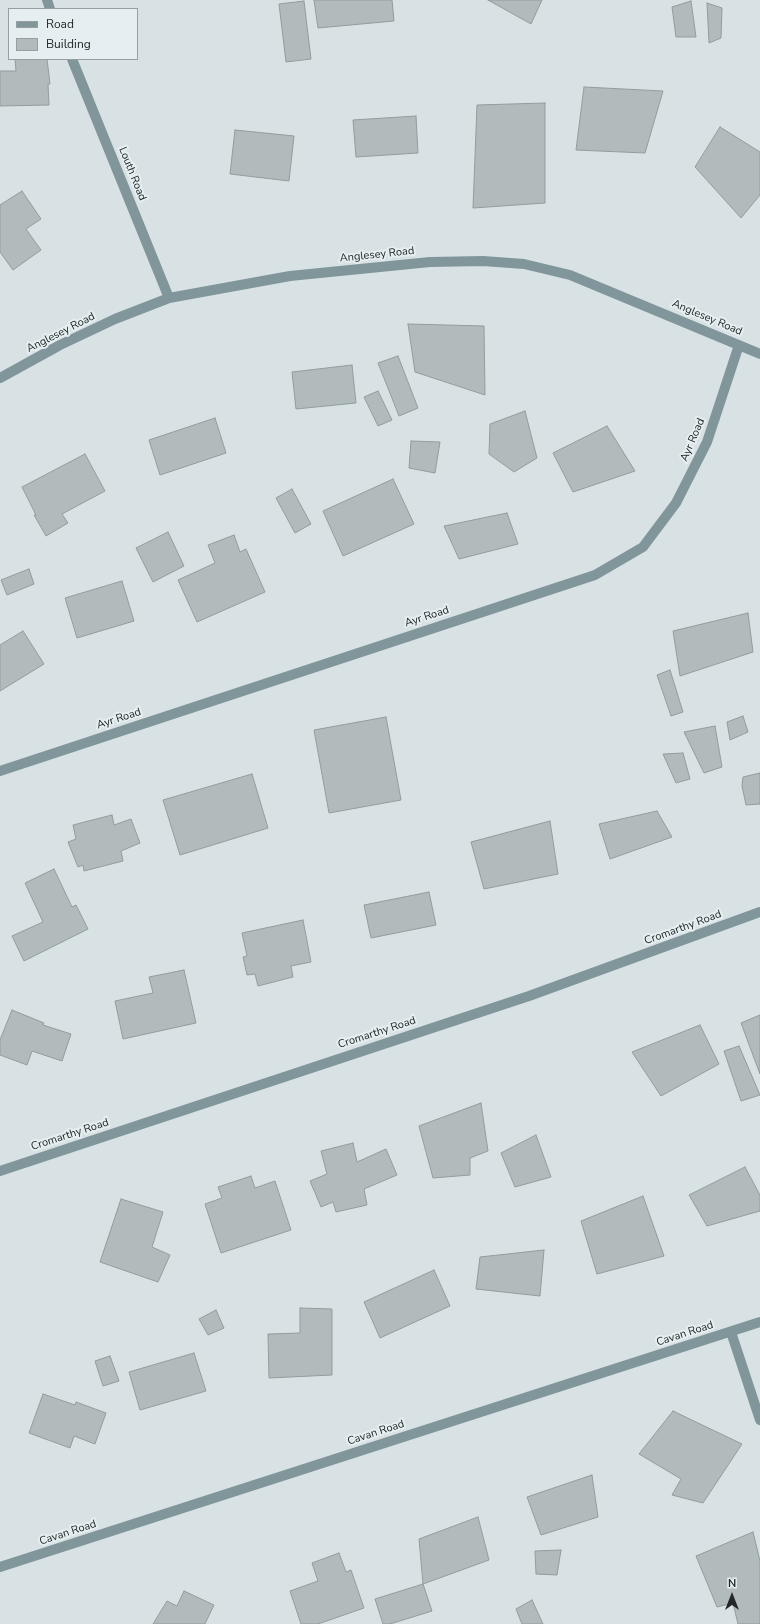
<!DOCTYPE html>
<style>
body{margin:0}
#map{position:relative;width:760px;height:1624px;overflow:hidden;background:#d8e2e4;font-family:"Nunito Sans",sans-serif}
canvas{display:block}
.legend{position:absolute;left:8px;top:8px;width:130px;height:52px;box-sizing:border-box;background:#e5eff1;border:1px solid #979fa0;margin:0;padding:5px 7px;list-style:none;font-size:12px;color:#232727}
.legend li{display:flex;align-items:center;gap:8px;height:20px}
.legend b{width:20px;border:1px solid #979fa0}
.north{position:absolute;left:712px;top:1576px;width:40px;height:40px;-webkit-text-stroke:3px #e5eff1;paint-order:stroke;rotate:0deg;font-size:11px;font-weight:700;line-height:16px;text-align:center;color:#232727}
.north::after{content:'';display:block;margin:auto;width:14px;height:18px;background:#232727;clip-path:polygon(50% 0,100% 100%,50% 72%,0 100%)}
</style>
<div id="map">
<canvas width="760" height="1624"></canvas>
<ul class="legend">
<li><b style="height:5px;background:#80969a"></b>Road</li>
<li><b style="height:11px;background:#b1bbbc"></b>Building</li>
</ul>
<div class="north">N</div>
</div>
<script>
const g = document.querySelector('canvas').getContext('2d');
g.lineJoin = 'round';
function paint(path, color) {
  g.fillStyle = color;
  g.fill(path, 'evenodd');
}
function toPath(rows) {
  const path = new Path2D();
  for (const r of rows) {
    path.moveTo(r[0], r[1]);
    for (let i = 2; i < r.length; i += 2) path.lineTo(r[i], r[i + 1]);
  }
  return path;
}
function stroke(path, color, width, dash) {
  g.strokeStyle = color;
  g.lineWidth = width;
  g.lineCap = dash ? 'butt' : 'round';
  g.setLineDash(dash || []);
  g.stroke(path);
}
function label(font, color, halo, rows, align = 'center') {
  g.font = font + ' "Nunito Sans",sans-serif';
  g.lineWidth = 4;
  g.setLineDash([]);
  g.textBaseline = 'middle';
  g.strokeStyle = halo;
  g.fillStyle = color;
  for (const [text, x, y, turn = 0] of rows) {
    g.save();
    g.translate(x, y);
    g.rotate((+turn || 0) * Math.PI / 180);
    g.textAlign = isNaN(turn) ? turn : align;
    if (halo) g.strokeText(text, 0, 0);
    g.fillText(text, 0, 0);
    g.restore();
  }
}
const building = toPath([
 [314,0,392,0,394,21,318,28,314,0],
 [488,0,542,0,531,24,488,0],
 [304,1,311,59,286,62,279,4,304,1],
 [691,1,696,37,676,37,672,7,691,1],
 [707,3,722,8,721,38,709,43,707,3],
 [15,59,47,59,50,84,48,84,49,105,0,106,0,71,16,71,15,59],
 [584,87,663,91,645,153,576,150,584,87],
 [545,103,545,203,473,208,477,105,545,103],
 [416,116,418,153,356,157,353,120,416,116],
 [720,127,760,152,760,195,741,218,695,167,720,127],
 [235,130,294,136,289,181,230,174,235,130],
 [22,191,41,219,26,229,41,250,13,270,0,252,0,205,22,191],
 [408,324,484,326,485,395,415,372,408,324],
 [398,356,418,408,399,416,378,363,398,356],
 [352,365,356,403,296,409,292,372,352,365],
 [378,391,392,420,378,426,364,397,378,391],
 [525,411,537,458,514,472,489,454,490,424,525,411],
 [215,418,226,453,160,475,149,440,215,418],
 [607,426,635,471,573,492,553,453,607,426],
 [411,441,440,442,435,473,409,468,411,441],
 [85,454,105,491,62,514,68,523,46,536,34,515,36,515,22,487,85,454],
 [393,479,414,524,343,556,323,511,393,479],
 [292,489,311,524,295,533,276,498,292,489],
 [507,513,518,544,459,559,444,526,507,513],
 [168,532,184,566,153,582,136,548,168,532],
 [234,535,240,552,246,549,265,592,197,622,178,580,215,563,208,545,234,535],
 [29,569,34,584,7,595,1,580,29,569],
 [122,581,134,621,77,638,65,598,122,581],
 [748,613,753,652,680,676,673,631,748,613],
 [23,631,44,664,0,691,0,645,23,631],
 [670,670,683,712,671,716,657,675,670,670],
 [743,716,748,732,730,740,727,722,743,716],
 [386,717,401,800,329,813,314,730,386,717],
 [715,726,722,767,704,773,684,732,715,726],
 [683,753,690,779,676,783,663,754,683,753],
 [760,773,760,804,746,805,742,786,743,777,760,773],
 [252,774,268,828,180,855,163,800,252,774],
 [657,811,672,837,610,859,599,824,657,811],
 [112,815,114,825,131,819,140,843,121,851,123,861,84,871,83,865,78,867,68,842,76,839,73,825,112,815],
 [550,821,558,874,484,889,471,842,550,821],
 [54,869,72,907,76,905,88,929,24,961,12,936,43,922,25,883,54,869],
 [429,892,436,925,371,938,364,905,429,892],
 [303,920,311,962,291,966,293,977,258,986,255,974,247,975,243,957,247,956,242,933,303,920],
 [184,970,196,1023,123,1039,115,1001,153,993,149,977,184,970],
 [12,1010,44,1023,43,1025,71,1034,62,1061,32,1051,27,1065,0,1055,0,1040,12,1010],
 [760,1015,760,1074,741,1023,760,1015],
 [700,1025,719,1064,661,1096,632,1052,700,1025],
 [739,1046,760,1095,741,1101,724,1051,739,1046],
 [481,1103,488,1151,470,1158,470,1175,433,1178,419,1126,481,1103],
 [536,1135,551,1177,515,1187,501,1153,536,1135],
 [353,1143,357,1162,386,1149,397,1175,364,1189,367,1205,336,1212,333,1202,321,1207,310,1181,327,1174,321,1151,353,1143],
 [745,1167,760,1195,760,1211,707,1226,689,1195,745,1167],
 [251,1176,255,1188,275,1181,291,1230,221,1253,205,1204,222,1198,218,1187,251,1176],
 [643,1196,664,1256,597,1274,581,1221,643,1196],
 [121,1199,163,1212,152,1247,170,1255,158,1282,100,1262,121,1199],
 [544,1250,540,1296,476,1289,480,1257,544,1250],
 [434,1270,450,1306,380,1338,364,1302,434,1270],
 [300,1308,332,1309,332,1375,269,1378,268,1334,300,1333,300,1308],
 [216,1310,224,1328,208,1335,199,1319,216,1310],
 [194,1353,206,1391,140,1410,129,1372,194,1353],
 [110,1356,119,1381,103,1386,95,1361,110,1356],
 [43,1394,75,1405,76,1402,106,1413,95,1444,74,1436,70,1448,29,1433,43,1394],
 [673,1411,742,1444,703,1503,672,1495,681,1479,639,1454,673,1411],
 [592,1475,598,1517,541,1535,527,1497,592,1475],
 [478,1517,489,1560,423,1584,419,1539,478,1517],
 [753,1532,760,1561,760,1624,738,1624,733,1603,717,1607,696,1556,753,1532],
 [561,1550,557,1575,536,1574,535,1551,561,1550],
 [339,1553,346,1572,351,1570,364,1608,318,1624,301,1624,290,1591,318,1581,312,1563,339,1553],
 [423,1584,432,1611,390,1624,383,1624,375,1599,423,1584],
 [184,1591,214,1605,205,1624,153,1624,167,1601,177,1606,184,1591],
 [532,1600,543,1624,522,1624,516,1609,532,1600]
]);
const minor = toPath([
 [47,0,50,9],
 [72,59,169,298],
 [0,378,60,345,115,319,169,298,290,276,430,262,483,261,524,264,570,275,760,354],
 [0,771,595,575,643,547,676,503,707,442,739,345],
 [0,1171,529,996,760,912],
 [731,1332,760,1420],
 [0,1567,760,1322]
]);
const streetNames = [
 ["Louth Road",132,174,68],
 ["Anglesey Road",377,255,-6],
 ["Anglesey Road",707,318,23],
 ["Anglesey Road",61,333,-27],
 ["Ayr Road",693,440,-67],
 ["Ayr Road",427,617,-18],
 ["Ayr Road",119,719,-18],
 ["Cromarthy Road",683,928,-20],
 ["Cromarthy Road",377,1033,-18],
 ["Cromarthy Road",70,1135,-18],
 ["Cavan Road",685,1334,-18],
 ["Cavan Road",376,1433,-18],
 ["Cavan Road",68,1533,-18]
];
paint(building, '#b1bbbc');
stroke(building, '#939c9d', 1);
stroke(minor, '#80969a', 10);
label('11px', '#232727', '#e5eff1', streetNames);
</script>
